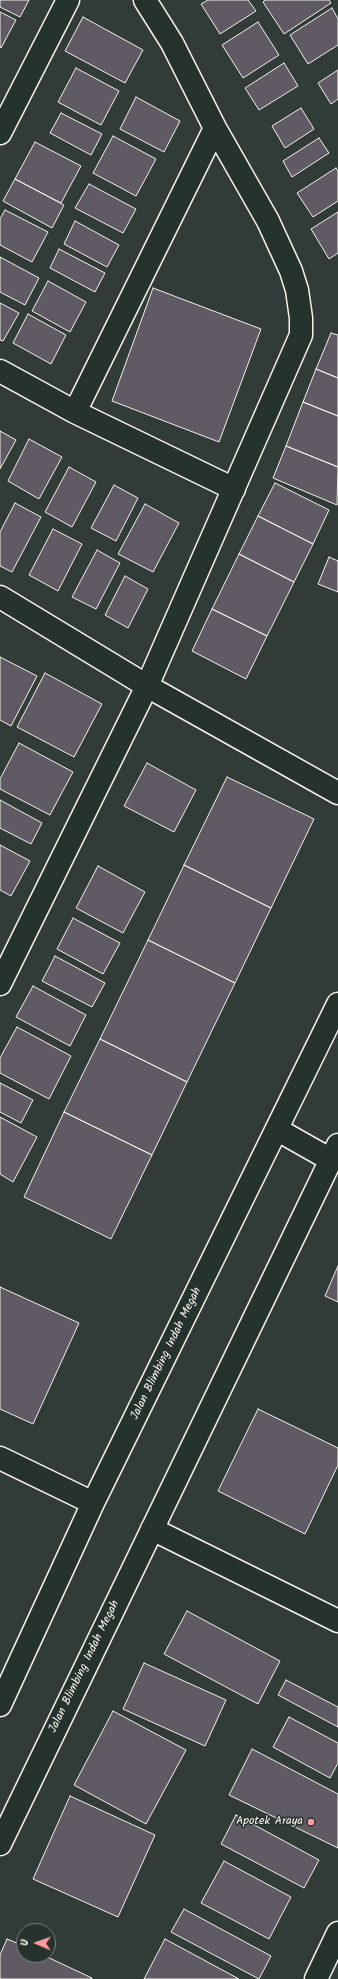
<!DOCTYPE html>
<style>
body{margin:0}
#map{position:relative;width:338px;height:1979px;overflow:hidden;background:#313b38;font-family:Kalam,sans-serif}
canvas{display:block}
.north{position:absolute;left:16px;top:1923px;width:40px;height:40px;box-sizing:border-box;background:#26332d;border:1px solid #787f78;border-radius:50%;rotate:272deg;font-size:11px;font-weight:700;line-height:16px;text-align:center;color:#f4f1e8}
.north::after{content:'';display:block;margin:auto;width:14px;height:18px;background:#ff9aa2;clip-path:polygon(50% 0,100% 100%,50% 72%,0 100%)}
</style>
<div id="map">
<canvas width="338" height="1979"></canvas>
<div class="north">U</div>
</div>
<script>
const g = document.querySelector('canvas').getContext('2d');
g.lineJoin = 'round';
function paint(path, color) {
  g.fillStyle = color;
  g.fill(path, 'evenodd');
}
function toPath(rows) {
  const path = new Path2D();
  for (const r of rows) {
    path.moveTo(r[0], r[1]);
    for (let i = 2; i < r.length; i += 2) path.lineTo(r[i], r[i + 1]);
  }
  return path;
}
function stroke(path, color, width, dash) {
  g.strokeStyle = color;
  g.lineWidth = width;
  g.lineCap = dash ? 'butt' : 'round';
  g.setLineDash(dash || []);
  g.stroke(path);
}
function label(font, color, halo, rows, align = 'center') {
  g.font = font + ' Kalam,sans-serif';
  g.lineWidth = 3;
  g.setLineDash([]);
  g.textBaseline = 'middle';
  g.strokeStyle = halo;
  g.fillStyle = color;
  for (const [text, x, y, turn = 0] of rows) {
    g.save();
    g.translate(x, y);
    g.rotate((+turn || 0) * Math.PI / 180);
    g.textAlign = isNaN(turn) ? turn : align;
    if (halo) g.strokeText(text, 0, 0);
    g.fillText(text, 0, 0);
    g.restore();
  }
}
const building = toPath([
 [0,0,29,0,20,17,0,7,0,0],
 [208,0,248,0,256,11,220,34,201,4,208,0],
 [265,0,329,0,331,3,284,34,263,2,265,0],
 [332,8,338,19,338,45,308,64,290,35,332,8],
 [0,12,16,20,1,48,0,47,0,12],
 [83,17,143,50,125,83,65,51,83,17],
 [258,22,279,55,243,78,222,45,258,22],
 [284,63,298,86,259,110,245,88,284,63],
 [76,68,119,91,101,125,58,102,76,68],
 [338,70,338,99,331,104,318,83,338,70],
 [136,97,180,121,164,152,120,129,136,97],
 [301,108,314,129,285,148,272,126,301,108],
 [61,113,102,134,91,155,50,133,61,113],
 [113,136,156,159,136,196,93,173,113,136],
 [319,138,329,153,292,177,283,161,319,138],
 [35,142,81,166,61,203,15,179,35,142],
 [336,168,338,171,338,201,313,217,297,193,336,168],
 [15,179,64,205,52,228,3,201,15,179],
 [89,184,136,209,123,233,75,208,89,184],
 [5,210,48,232,32,262,0,245,0,219,5,210],
 [338,212,338,253,329,259,311,229,338,212],
 [75,221,119,245,107,267,64,244,75,221],
 [59,249,105,273,95,292,50,268,59,249],
 [0,257,39,278,25,305,0,292,0,257],
 [48,281,86,302,70,332,32,311,48,281],
 [153,288,261,329,219,442,112,401,153,288],
 [0,303,19,313,3,341,0,340,0,303],
 [28,314,66,335,51,364,13,343,28,314],
 [331,333,338,335,338,378,316,369,331,333],
 [316,369,338,378,338,416,303,402,316,369],
 [303,402,338,416,338,467,286,446,303,402],
 [0,431,16,440,0,469,0,431],
 [29,439,62,457,39,499,8,481,29,439],
 [286,446,338,467,337,505,273,478,286,446],
 [69,467,96,482,72,527,45,512,69,467],
 [275,483,329,510,313,544,258,516,275,483],
 [114,485,138,498,116,541,91,528,114,485],
 [15,503,41,517,12,572,0,566,0,532,15,503],
 [145,504,179,523,153,572,118,554,145,504],
 [258,516,313,544,294,582,239,554,258,516],
 [53,529,82,544,58,591,29,575,53,529],
 [97,550,120,563,96,609,72,597,97,550],
 [239,554,294,582,267,636,212,609,239,554],
 [329,557,338,561,338,592,318,584,329,557],
 [125,576,148,589,128,628,105,615,125,576],
 [212,609,267,636,246,679,192,651,212,609],
 [0,657,37,676,11,726,0,720,0,657],
 [45,673,102,704,74,757,17,727,45,673],
 [19,743,73,772,50,815,0,789,0,779,19,743],
 [147,763,196,790,174,832,124,806,147,763],
 [227,777,314,819,271,908,184,865,227,777],
 [0,800,42,823,31,844,0,828,0,800],
 [0,845,30,861,11,896,0,890,0,845],
 [184,865,271,908,235,983,148,940,184,865],
 [98,866,145,892,123,933,76,908,98,866],
 [73,918,120,943,103,974,57,949,73,918],
 [148,940,235,983,187,1082,100,1039,148,940],
 [55,956,105,983,92,1007,42,981,55,956],
 [33,986,86,1015,70,1046,16,1017,33,986],
 [17,1027,71,1056,49,1099,0,1073,0,1058,17,1027],
 [100,1039,187,1082,152,1155,64,1112,100,1039],
 [0,1083,33,1100,21,1123,0,1112,0,1083],
 [64,1112,152,1155,111,1239,24,1197,64,1112],
 [0,1117,37,1137,13,1182,0,1174,0,1117],
 [338,1266,338,1302,325,1296,338,1266],
 [0,1287,79,1323,33,1424,0,1409,0,1287],
 [258,1409,338,1448,338,1465,305,1534,218,1491,258,1409],
 [187,1611,280,1661,258,1704,164,1654,187,1611],
 [144,1663,226,1700,205,1746,123,1709,144,1663],
 [286,1680,338,1707,338,1727,278,1695,286,1680],
 [113,1711,186,1750,146,1824,74,1785,113,1711],
 [289,1717,338,1743,338,1763,330,1778,273,1747,289,1717],
 [252,1749,338,1794,338,1848,229,1795,252,1749],
 [70,1796,155,1835,118,1917,33,1879,70,1796],
 [236,1815,319,1860,304,1888,221,1844,236,1815],
 [224,1861,291,1897,269,1939,201,1903,224,1861],
 [184,1909,271,1956,259,1979,171,1932,184,1909],
 [7,1939,24,1946,24,1955,43,1955,92,1978,92,1979,0,1979,0,1955,7,1939],
 [165,1939,239,1979,144,1979,165,1939]
]);
const minor = toPath([
 [0,133,68,0],
 [0,371,75,412,234,489],
 [75,412,215,128],
 [0,597,147,686,338,793],
 [0,984,147,686,301,335,301,318,297,290,291,271,268,221,215,128,172,43,145,0],
 [278,1130,331,1160],
 [0,1458,93,1503],
 [152,1529,338,1621],
 [0,1705,93,1503,338,1004],
 [0,1844,338,1145],
 [316,1979,338,1933]
]);
const markers = [
 [311,1822,4,"#ff9aa2"]
];
const streetNames = [
 ["Jalan Blimbing Indah Megah",167,1354,-64],
 ["Jalan Blimbing Indah Megah",85,1667,-64]
];
const poiNames = [
 ["Apotek Araya",303,1822]
];
paint(building, '#5f5a64');
stroke(building, '#f4f1e8', 1);
stroke(minor, '#f4f1e8', 25);
stroke(minor, '#26332d', 22);
for (const [x, y, r, color] of markers) {
  const dot = new Path2D();
  dot.arc(x, y, r, 0, 2 * Math.PI);
  g.fillStyle = color;
  g.fill(dot);
  stroke(dot, '#26332d', 1.5);
}
label('12px', '#f4f1e8', '#26332d', streetNames);
label('12px', '#f4f1e8', '#26332d', poiNames, 'right');
</script>
